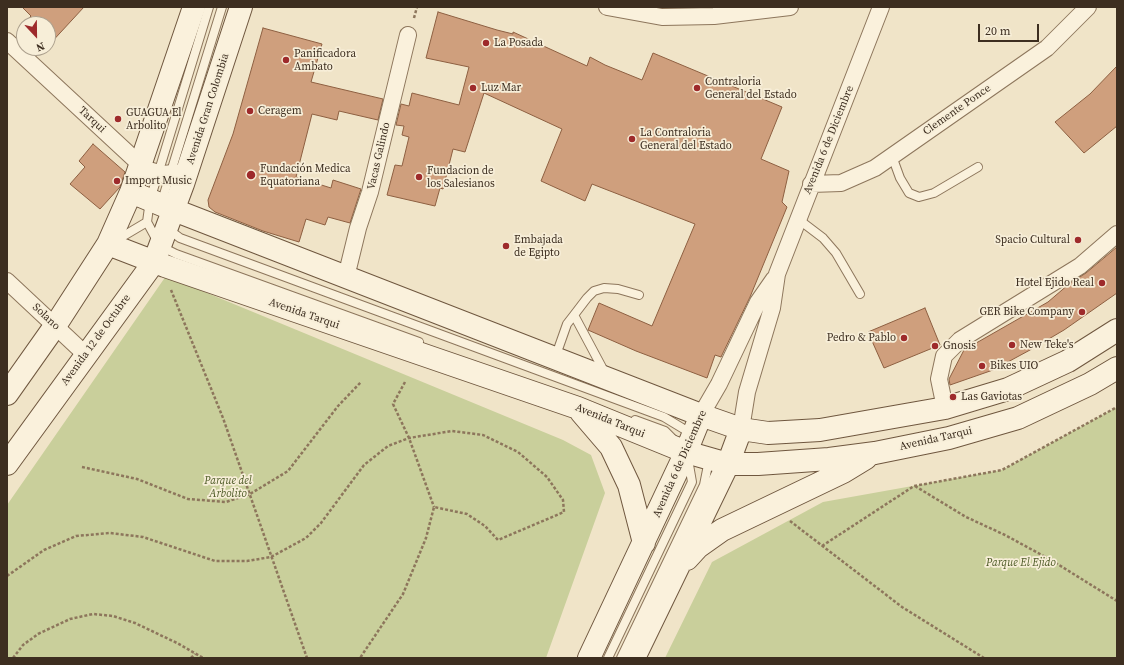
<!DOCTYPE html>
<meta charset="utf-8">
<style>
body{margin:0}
#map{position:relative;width:1124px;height:665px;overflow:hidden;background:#f0e4c8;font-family:"Source Serif 4",serif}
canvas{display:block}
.frame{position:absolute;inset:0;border:8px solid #3d2e20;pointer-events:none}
.north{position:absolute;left:16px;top:16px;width:40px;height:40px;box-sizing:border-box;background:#f7eed8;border:1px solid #ada18e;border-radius:50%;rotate:158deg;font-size:11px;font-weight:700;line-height:16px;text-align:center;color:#3d2e20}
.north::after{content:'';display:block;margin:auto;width:14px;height:18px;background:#9e2a2b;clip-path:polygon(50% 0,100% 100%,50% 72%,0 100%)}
.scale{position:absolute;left:978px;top:24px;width:61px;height:18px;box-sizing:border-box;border:2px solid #3d2e20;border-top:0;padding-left:5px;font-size:12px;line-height:14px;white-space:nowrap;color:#3d2e20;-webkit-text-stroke:3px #f7eed8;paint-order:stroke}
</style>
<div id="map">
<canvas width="1124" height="665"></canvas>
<div class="frame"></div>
<div class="north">N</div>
<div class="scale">20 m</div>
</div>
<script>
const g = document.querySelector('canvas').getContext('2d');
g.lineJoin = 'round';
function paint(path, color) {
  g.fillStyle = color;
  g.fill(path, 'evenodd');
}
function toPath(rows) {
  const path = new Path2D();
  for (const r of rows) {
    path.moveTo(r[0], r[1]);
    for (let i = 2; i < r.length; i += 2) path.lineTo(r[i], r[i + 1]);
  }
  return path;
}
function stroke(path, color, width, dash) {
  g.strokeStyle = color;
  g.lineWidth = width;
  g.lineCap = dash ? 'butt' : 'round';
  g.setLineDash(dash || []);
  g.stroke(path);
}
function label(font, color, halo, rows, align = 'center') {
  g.font = font + ' "Source Serif 4",serif';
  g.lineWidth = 3.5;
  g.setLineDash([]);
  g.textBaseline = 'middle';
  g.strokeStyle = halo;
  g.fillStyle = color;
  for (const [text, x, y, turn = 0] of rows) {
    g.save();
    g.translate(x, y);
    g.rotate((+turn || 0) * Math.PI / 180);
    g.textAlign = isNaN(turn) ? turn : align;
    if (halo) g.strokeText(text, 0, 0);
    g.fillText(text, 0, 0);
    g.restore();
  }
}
const green = toPath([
 [166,276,563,440,591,455,605,493,546,658,7,658,7,505],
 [1117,407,1117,658,665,658,712,562,823,502,1002,470]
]);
const building = toPath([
 [22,7,84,7,48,46,48,24,23,24,31,16,22,7],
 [438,12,497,30,513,34,513,32,587,66,590,57,605,65,642,80,653,53,782,107,761,159,789,171,782,202,787,207,750,297,721,357,715,355,707,378,636,351,588,330,599,303,652,326,695,224,592,184,585,201,541,181,562,129,484,93,465,152,453,149,443,189,440,188,435,206,387,195,395,165,402,166,409,137,402,135,404,126,396,125,401,104,409,106,412,93,459,105,469,67,426,58,438,12],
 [263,28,322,44,311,82,383,99,378,120,339,111,337,120,312,114,296,177,331,188,333,180,361,189,350,223,328,217,325,225,306,219,299,242,263,231,215,212,209,207,208,200,233,134,263,28],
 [1117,66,1117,126,1084,153,1055,122,1090,94,1117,66],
 [93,144,125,172,120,187,100,209,70,184,85,167,79,161,93,144],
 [1117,247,1117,293,1064,330,1030,350,993,370,950,385,949,379,964,350,1048,302,1069,284,1086,273,1117,247],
 [925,308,940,345,884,368,868,332,925,308]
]);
const path = toPath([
 [414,18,417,7],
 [171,290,223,418,307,658],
 [405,382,393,404,409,438,434,507],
 [82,467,137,479,188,499,226,502,250,494,288,471,338,406,361,382],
 [915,486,966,517,1005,535,1051,560,1117,601],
 [790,521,902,607,984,658],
 [822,546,914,486,1002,470,1117,407],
 [7,576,44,550,76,536,110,533,143,537,215,561,247,561,271,557,306,538,321,523,364,465,388,446,409,438,452,431,483,435,518,452,547,477,563,500,564,512,498,540,485,526,467,514,434,507,426,538,403,594,360,658],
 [13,658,23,645,38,634,70,619,93,614,113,616,135,623,177,643,203,658],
 [191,658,195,654]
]);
const service = toPath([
 [209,7,150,200,147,222,160,246,176,254,419,342],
 [892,156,900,178,909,193,919,197,934,193,978,167],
 [161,204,222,7],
 [798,219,823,238,836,253,860,294],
 [168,229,180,238,664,417,692,434],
 [115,241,147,222],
 [574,315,587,298,594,291,604,288,618,289,639,295],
 [555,358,567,324,574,315,605,373],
 [635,420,665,431,673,439],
 [608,658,692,482,688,459],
 [621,658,704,485,709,460]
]);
const minor = toPath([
 [607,7,662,17,714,16,790,7],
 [7,41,145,169,162,174,187,172],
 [811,184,841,183,875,168,1047,48,1088,7],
 [346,277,358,228,370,192,408,35],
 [7,281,85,354],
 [945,408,939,379,944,356,960,340,1080,266,1117,234],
 [701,415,719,384,758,302,774,279],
 [741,429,747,392,772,308,777,274,881,7]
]);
const secondary = toPath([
 [131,192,174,210,701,415,741,429,768,433,820,430,945,408,1008,389,1068,361,1117,330],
 [108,244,165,266,578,408,686,452,728,464,758,464,829,459,875,453,949,438,1018,418,1090,384,1117,368],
 [7,394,55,326,108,244,131,192,194,7],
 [581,412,611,447,629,485,644,543],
 [7,464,154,262,183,184,241,7],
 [687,559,698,547,722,530,843,472,866,458],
 [589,658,686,452,701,415],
 [634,658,728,464,741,429]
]);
const markers = [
 [486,43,4,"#9e2a2b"],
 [286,60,4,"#9e2a2b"],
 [473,88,4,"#9e2a2b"],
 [697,88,4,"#9e2a2b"],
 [250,111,4,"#9e2a2b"],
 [118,119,4,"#9e2a2b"],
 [632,139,4,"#9e2a2b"],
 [251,175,5,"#9e2a2b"],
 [419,177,4,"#9e2a2b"],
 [117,181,4,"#9e2a2b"],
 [1078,240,4,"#9e2a2b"],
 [506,246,4,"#9e2a2b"],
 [1102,283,4,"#9e2a2b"],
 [1082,312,4,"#9e2a2b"],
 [904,338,4,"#9e2a2b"],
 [1012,345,4,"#9e2a2b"],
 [935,346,4,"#9e2a2b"],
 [982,366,4,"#9e2a2b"],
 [953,397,4,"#9e2a2b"]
];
const poiNames = [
 ["La Posada",494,43],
 ["Panificadora",294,54],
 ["Ambato",294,67],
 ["Contraloria",705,82],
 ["General del Estado",705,95],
 ["Luz Mar",481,88],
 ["Ceragem",258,111],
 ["GUAGUA El",126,113],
 ["Arbolito",126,126],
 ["La Contraloria",640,133],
 ["General del Estado",640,146],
 ["Fundación Medica",260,169],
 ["Equatoriana",260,182],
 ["Fundacion de",427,171],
 ["los Salesianos",427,184],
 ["Import Music",125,181],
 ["Embajada",514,240],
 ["de Egipto",514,253],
 ["Spacio Cultural",1070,240,"right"],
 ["Hotel Ejido Real",1094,283,"right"],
 ["GER Bike Company",1074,312,"right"],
 ["Pedro & Pablo",896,338,"right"],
 ["New Teke's",1020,345],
 ["Gnosis",943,346],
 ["Bikes UIO",990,366],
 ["Las Gaviotas",961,397]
];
const streetNames = [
 ["Avenida Gran Colombia",208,109,-72],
 ["Clemente Ponce",957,110,-35],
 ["Tarqui",92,120,43],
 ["Avenida 6 de Diciembre",829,140,-68],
 ["Vacas Galindo",379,156,-77],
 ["Avenida Tarqui",304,314,19],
 ["Solano",46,317,43],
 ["Avenida 12 de Octubre",96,340,-54],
 ["Avenida Tarqui",610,421,22],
 ["Avenida Tarqui",936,439,-13],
 ["Avenida 6 de Diciembre",680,464,-66]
];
const parkNames = [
 ["Parque del",228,481],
 ["Arbolito",228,494],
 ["Parque El Ejido",1021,563]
];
paint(green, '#c9cf9b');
paint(building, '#cf9f7d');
stroke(building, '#8d5f41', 1);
stroke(service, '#8d765c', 10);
stroke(minor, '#8d765c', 18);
stroke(secondary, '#6f573f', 24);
stroke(path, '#8d765c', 2.5, [3, 2]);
stroke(service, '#faf1dc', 8);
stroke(minor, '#faf1dc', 16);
stroke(secondary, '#faf1dc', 22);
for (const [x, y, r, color] of markers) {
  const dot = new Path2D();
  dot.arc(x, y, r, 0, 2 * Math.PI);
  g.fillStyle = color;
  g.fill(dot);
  stroke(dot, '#f7eed8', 1.5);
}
label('11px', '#3d2e20', '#f7eed8', poiNames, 'left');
label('11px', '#3d2e20', '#f7eed8', streetNames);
label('italic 11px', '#4d5a26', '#f7eed8', parkNames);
</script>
